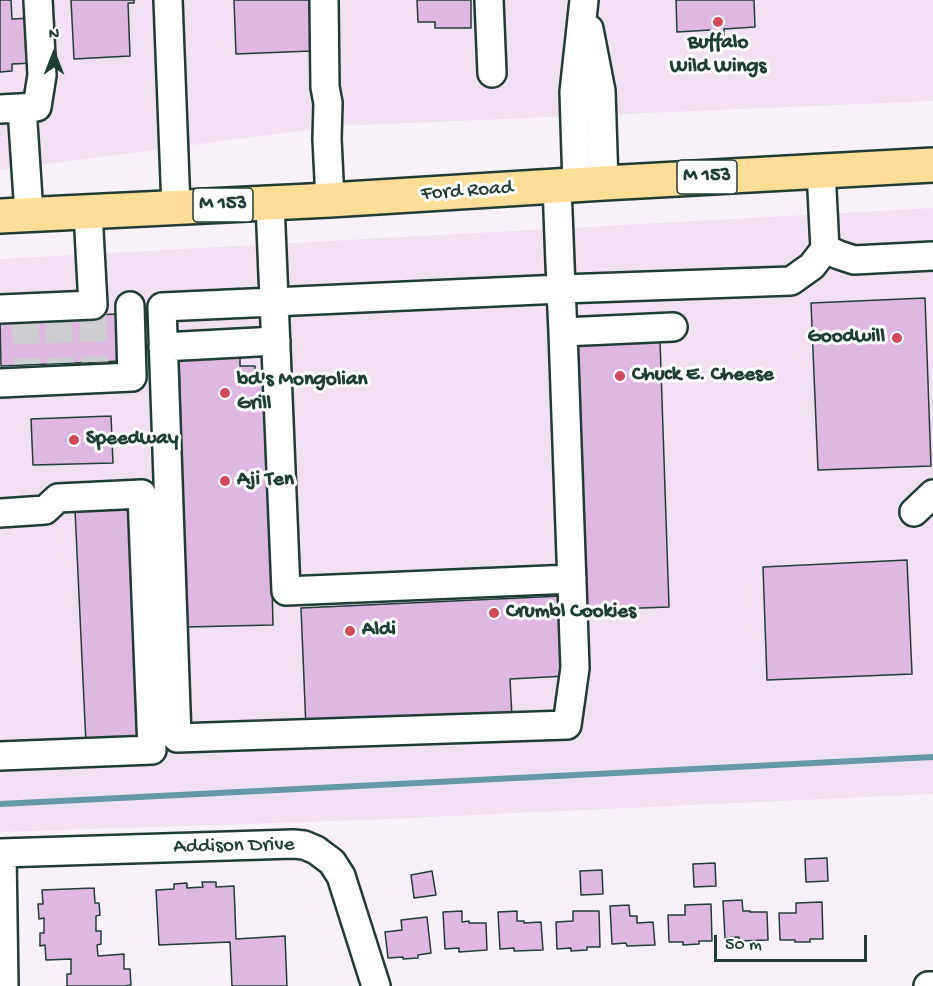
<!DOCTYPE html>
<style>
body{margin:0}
#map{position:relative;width:933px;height:986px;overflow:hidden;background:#f9f1f9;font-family:"Gochi Hand",sans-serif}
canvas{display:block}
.north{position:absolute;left:24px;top:24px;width:60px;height:60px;-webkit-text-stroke:4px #fff;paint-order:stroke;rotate:0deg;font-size:16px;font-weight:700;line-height:24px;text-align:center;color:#1f3d34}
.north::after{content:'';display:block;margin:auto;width:21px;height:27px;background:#1f3d34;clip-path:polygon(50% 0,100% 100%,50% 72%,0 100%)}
.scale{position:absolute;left:714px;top:935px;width:153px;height:27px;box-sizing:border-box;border:3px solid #1f3d34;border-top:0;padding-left:8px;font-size:18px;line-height:21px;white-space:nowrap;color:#1f3d34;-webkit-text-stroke:4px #fff;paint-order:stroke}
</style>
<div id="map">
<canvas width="933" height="986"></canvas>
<div class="north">N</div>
<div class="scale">50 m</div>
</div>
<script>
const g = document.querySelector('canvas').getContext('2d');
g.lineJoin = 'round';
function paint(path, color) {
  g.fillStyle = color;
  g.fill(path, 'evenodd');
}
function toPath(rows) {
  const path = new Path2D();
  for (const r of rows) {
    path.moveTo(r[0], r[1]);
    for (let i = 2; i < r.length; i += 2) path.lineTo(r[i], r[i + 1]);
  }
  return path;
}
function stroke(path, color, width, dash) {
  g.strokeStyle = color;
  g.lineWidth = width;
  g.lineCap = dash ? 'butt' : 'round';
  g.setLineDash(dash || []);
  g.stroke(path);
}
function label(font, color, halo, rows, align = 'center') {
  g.font = font + ' "Gochi Hand",sans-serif';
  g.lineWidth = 6;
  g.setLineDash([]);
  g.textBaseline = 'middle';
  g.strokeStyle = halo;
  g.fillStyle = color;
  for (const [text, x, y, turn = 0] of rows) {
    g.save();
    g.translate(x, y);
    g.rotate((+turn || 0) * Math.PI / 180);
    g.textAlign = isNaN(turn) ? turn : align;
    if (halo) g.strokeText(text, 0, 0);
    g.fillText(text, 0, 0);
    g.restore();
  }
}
const built = toPath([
 [0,0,933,0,933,101,338,126,0,170],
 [933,208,933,794,365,820,0,832,0,259]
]);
const stream = toPath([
 [0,804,933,757]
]);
const building = toPath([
 [0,0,11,0,12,19,32,18,34,63,12,64,12,71,0,72,0,0],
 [71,0,134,0,134,3,128,3,130,56,74,59,71,0],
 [234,0,309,0,311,51,236,54,234,0],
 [417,0,471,0,471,28,435,28,435,22,418,22,417,0],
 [676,0,754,0,755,27,724,29,724,36,709,37,710,30,677,32,676,0],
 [925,298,931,466,818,470,811,303,925,298],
 [119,314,121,361,1,366,0,318,119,314],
 [660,341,669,607,586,610,577,344,660,341],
 [240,355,240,366,255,366,255,376,267,376,273,625,186,627,179,357,240,355],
 [111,416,113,463,33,465,31,419,111,416],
 [132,507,144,741,86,744,75,510,132,507],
 [907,560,912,674,767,680,763,567,907,560],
 [562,596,566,676,510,679,512,718,306,728,301,608,562,596],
 [827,858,828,881,806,882,805,859,827,858],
 [715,863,716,886,694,887,693,864,715,863],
 [602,870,603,894,581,895,580,871,602,870],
 [432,871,436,895,414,898,411,875,432,871],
 [202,882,216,882,216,887,234,886,236,939,285,936,287,986,232,986,230,942,159,945,156,890,174,889,174,884,187,883,187,888,203,887,202,882],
 [94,888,95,903,99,903,100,915,96,916,96,931,101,931,101,944,97,945,98,956,124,954,124,969,130,969,131,985,125,986,67,986,67,974,71,974,71,959,46,960,45,945,40,946,40,933,44,933,44,918,39,919,38,904,43,904,42,890,94,888],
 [742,900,743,911,750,911,750,912,767,912,768,940,739,941,739,937,725,938,723,901,742,900],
 [822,902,823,939,810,939,810,942,795,942,795,940,780,940,779,913,796,913,796,903,822,902],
 [711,904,712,941,699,941,699,944,683,945,683,942,669,942,668,915,685,915,685,905,711,904],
 [629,905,630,916,637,916,637,923,653,922,655,945,627,946,626,943,612,944,610,906,629,905],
 [462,911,462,922,469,921,469,923,486,923,487,950,459,952,459,948,445,949,443,912,462,911],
 [517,911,517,921,524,921,524,923,541,922,543,950,514,951,514,948,500,949,498,912,517,911],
 [573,911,599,911,600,947,587,947,587,950,571,951,571,948,557,949,556,922,573,921,573,911],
 [427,917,431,953,418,955,418,958,403,959,403,957,388,958,385,932,402,930,401,920,427,917]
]);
const minorTunnel = toPath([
 [93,315,95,362],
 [58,316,60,363],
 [25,317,27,364]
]);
const minor = toPath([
 [168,0,176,207],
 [324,0,325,87,328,103,327,139,330,200],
 [489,0,492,73],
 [589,29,601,91,604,183],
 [22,108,29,214],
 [0,109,37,107,42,75,38,0],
 [821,171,825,249,839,255,854,260,933,256],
 [577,185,574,92,584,0],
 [557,186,561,289,563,332,575,668,567,725,177,738,162,307,561,289,791,281,812,266,825,249],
 [270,203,286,591,572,579],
 [0,309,93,305,88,212],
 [563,332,673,327],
 [163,347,276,341],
 [0,383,132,377,130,306],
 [914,512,933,494],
 [0,513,45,510,58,498,142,494,152,750,0,756],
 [0,853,293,844,304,845,316,850,332,862,341,876,376,986],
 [2,853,4,986],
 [928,986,933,986]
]);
const major = toPath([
 [0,216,330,200,604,183,933,165]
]);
const markers = [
 [718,22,6,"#d1495b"],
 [897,338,6,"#d1495b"],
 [620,376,6,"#d1495b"],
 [225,393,6,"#d1495b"],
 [74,440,6,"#d1495b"],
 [225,481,6,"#d1495b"],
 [494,613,6,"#d1495b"],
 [350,631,6,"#d1495b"]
];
const shields = [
 [707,177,60],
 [223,205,60]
];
const shieldNames = [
 ["M 153",707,177],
 ["M 153",223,205]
];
const poiNames = [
 ["Buffalo",718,44,"center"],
 ["Wild Wings",718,68,"center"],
 ["Goodwill",885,338,"right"],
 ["Chuck E. Cheese",632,376],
 ["bd's Mongolian",237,381],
 ["Grill",237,405],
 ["Speedway",86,440],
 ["Aji Ten",237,481],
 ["Crumbl Cookies",506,613],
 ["Aldi",362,631]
];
const streetNames = [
 ["Ford Road",467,192,-4],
 ["Addison Drive",234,847,-1]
];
paint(built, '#f1e0f2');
stroke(stream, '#6399a6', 6);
paint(building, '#dfb8e1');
stroke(building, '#1f3d34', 1.5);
stroke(minorTunnel, '#cdcdd2', 27, [27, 14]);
stroke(minor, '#1f3d34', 32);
stroke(major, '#1f3d34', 38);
stroke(minor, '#fff', 27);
stroke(major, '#fede96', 33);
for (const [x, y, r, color] of markers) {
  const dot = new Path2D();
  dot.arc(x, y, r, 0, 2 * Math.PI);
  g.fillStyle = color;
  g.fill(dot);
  stroke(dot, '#fff', 2);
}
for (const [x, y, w] of shields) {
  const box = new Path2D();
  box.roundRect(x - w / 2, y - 17, w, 34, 4.5);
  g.fillStyle = '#fff';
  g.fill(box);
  stroke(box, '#1f3d34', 1.5);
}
label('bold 20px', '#1f3d34', null, shieldNames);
label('bold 21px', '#1f3d34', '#fff', poiNames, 'left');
label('21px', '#1f3d34', '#fff', streetNames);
</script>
